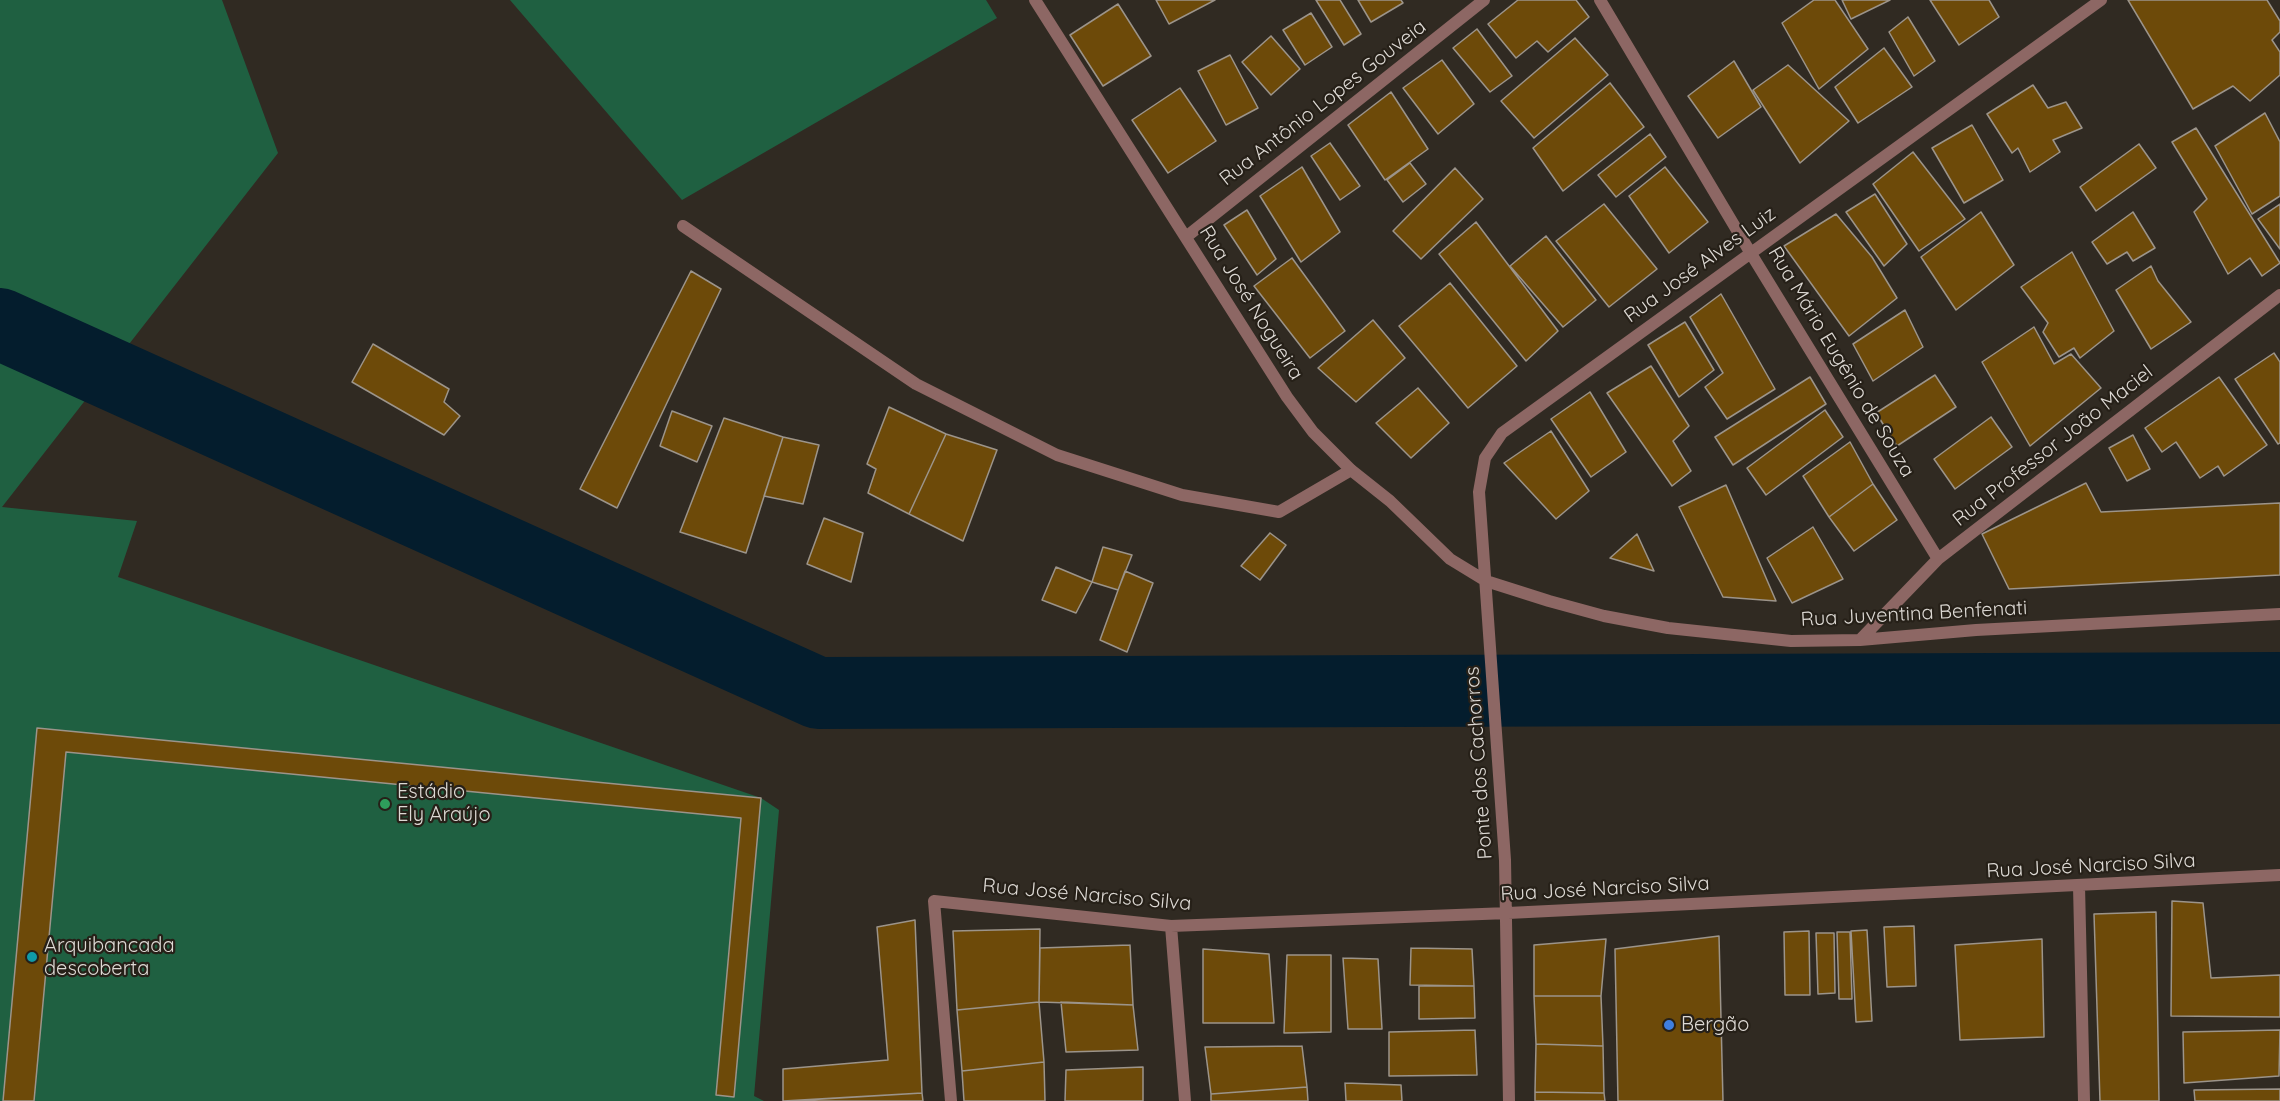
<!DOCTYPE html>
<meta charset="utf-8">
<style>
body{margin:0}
canvas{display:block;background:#302a22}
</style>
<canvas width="2280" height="1101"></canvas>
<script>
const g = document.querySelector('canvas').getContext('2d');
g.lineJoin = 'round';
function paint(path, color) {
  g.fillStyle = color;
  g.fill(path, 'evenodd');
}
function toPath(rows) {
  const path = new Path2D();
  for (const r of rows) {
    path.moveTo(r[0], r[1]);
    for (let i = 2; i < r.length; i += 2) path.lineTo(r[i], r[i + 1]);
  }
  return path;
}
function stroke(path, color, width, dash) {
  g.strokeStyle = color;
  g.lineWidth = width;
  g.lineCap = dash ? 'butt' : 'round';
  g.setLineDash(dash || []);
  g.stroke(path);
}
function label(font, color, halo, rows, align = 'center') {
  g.font = font + ' Quicksand,sans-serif';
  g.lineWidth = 4.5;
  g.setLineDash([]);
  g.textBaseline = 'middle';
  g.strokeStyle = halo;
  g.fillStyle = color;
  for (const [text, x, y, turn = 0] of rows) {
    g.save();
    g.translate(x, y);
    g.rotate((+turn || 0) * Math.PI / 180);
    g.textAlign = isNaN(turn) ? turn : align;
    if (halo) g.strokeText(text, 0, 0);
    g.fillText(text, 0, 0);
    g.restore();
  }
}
const green = toPath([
 [0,0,222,0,278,153,2,507,137,521,118,577,761,798,779,810,754,1096,764,1101,0,1101],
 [510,0,986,0,997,18,682,200]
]);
const river = toPath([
 [0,324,818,693,2280,688]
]);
const building = toPath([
 [1156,0,1215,0,1169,24,1156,0],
 [1316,0,1340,0,1361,34,1344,45,1316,0],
 [1358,0,1401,0,1403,3,1371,22,1358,0],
 [1518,0,1576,0,1589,17,1548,52,1537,41,1516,58,1488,24,1518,0],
 [1814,0,1835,0,1868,49,1819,89,1782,23,1814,0],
 [1842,0,1890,0,1851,19,1842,0],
 [1930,0,1989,0,1999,17,1959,45,1930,0],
 [2128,0,2267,0,2280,21,2280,32,2272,40,2280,52,2280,75,2250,101,2233,86,2193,109,2128,0],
 [1118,4,1151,56,1103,86,1070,35,1118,4],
 [1311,13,1332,47,1305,65,1283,30,1311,13],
 [1908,17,1935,61,1914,76,1889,32,1908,17],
 [1477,29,1512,76,1490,92,1453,48,1477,29],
 [1271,36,1300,69,1271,95,1242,62,1271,36],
 [1575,38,1608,75,1534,138,1501,101,1575,38],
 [1884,48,1912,87,1858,123,1835,87,1884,48],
 [1230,55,1258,108,1226,125,1198,71,1230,55],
 [1442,60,1474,104,1438,134,1403,88,1442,60],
 [1734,61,1761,107,1718,138,1688,96,1734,61],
 [1788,65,1849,121,1800,163,1753,90,1788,65],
 [1610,83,1644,127,1563,191,1533,148,1610,83],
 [2033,85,2048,108,2066,102,2082,128,2053,140,2060,152,2030,172,2018,148,2012,153,1987,114,2033,85],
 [1180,88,1216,141,1168,173,1132,120,1180,88],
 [1391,92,1428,149,1385,180,1348,125,1391,92],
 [2265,113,2280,142,2280,196,2252,214,2215,146,2265,113],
 [1972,125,2003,180,1964,203,1932,148,1972,125],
 [2196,128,2280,263,2262,276,2250,258,2228,274,2194,212,2207,199,2172,142,2196,128],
 [1650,134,1666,157,1616,197,1598,175,1650,134],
 [1330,143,1360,186,1340,200,1311,156,1330,143],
 [2139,144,2156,168,2096,211,2080,187,2139,144],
 [1913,152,1965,219,1919,251,1873,184,1913,152],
 [1410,163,1426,184,1403,202,1387,180,1410,163],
 [1302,167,1340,232,1301,262,1260,196,1302,167],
 [1665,167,1708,222,1669,253,1629,196,1665,167],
 [1455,168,1483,199,1421,259,1393,231,1455,168],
 [1875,194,1907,244,1884,266,1846,212,1875,194],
 [1604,204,1657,269,1609,307,1556,241,1604,204],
 [2280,204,2280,249,2258,219,2280,204],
 [1247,210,1276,259,1257,275,1224,225,1247,210],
 [1981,212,2014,265,1956,310,1921,257,1981,212],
 [2133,212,2155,248,2133,261,2127,252,2107,264,2092,242,2133,212],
 [1836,214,1872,257,1897,298,1849,336,1784,246,1836,214],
 [1476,222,1558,331,1526,361,1439,254,1476,222],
 [1546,236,1596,300,1563,327,1510,266,1546,236],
 [2072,252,2114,331,2080,358,2074,348,2059,357,2043,332,2048,323,2021,287,2072,252],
 [1292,258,1345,331,1310,358,1254,286,1292,258],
 [2151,266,2158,281,2191,322,2151,349,2116,290,2151,266],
 [691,271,721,289,617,508,580,489,691,271],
 [1450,283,1517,366,1468,408,1399,326,1450,283],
 [1721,294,1775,389,1727,419,1705,387,1723,373,1690,317,1721,294],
 [1905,310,1923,347,1873,381,1853,344,1905,310],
 [1373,320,1405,358,1356,402,1318,368,1373,320],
 [1685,322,1714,370,1679,397,1648,345,1685,322],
 [2034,327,2054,364,2071,354,2101,388,2030,446,1982,362,2034,327],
 [373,344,449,389,444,402,460,416,444,435,352,382,373,344],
 [2274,353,2280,362,2280,443,2278,444,2235,379,2274,353],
 [1651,366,1689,426,1673,441,1691,471,1672,486,1607,393,1651,366],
 [1935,375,1956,407,1897,446,1876,413,1935,375],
 [1810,377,1826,404,1733,465,1715,437,1810,377],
 [2219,377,2267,445,2224,476,2218,466,2200,478,2176,442,2162,452,2145,428,2219,377],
 [1418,388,1449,423,1411,458,1376,423,1418,388],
 [1590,392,1626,452,1591,477,1551,419,1590,392],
 [889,407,946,434,909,514,868,493,876,469,867,464,889,407],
 [1825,410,1843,437,1766,495,1747,468,1825,410],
 [672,411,712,426,697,462,660,446,672,411],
 [1991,417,2012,447,1955,489,1934,459,1991,417],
 [724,418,783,437,746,553,680,532,724,418],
 [1551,431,1589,491,1556,519,1504,463,1551,431],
 [946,434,997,450,963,541,909,514,946,434],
 [2133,435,2150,469,2127,481,2109,448,2133,435],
 [783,437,819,445,803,504,764,496,783,437],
 [1850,442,1873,484,1829,517,1803,476,1850,442],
 [2086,483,2101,512,2280,503,2280,575,2009,589,1982,534,2086,483],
 [1873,484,1897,520,1854,551,1829,517,1873,484],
 [1726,485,1776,601,1723,597,1679,507,1726,485],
 [824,518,863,533,851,582,807,564,824,518],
 [1813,527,1843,579,1792,603,1767,558,1813,527],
 [1270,533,1286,545,1260,580,1241,566,1270,533],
 [1637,534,1654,571,1610,558,1637,534],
 [1103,547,1132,555,1118,590,1092,582,1103,547],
 [1056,567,1092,582,1076,613,1042,600,1056,567],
 [1125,571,1153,583,1127,652,1100,640,1125,571],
 [37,728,761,798,734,1097,716,1095,741,818,66,752,34,1101,3,1101,37,728],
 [2172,901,2203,903,2211,978,2280,975,2280,1017,2171,1016,2172,901],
 [2156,912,2159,1101,2100,1101,2094,914,2156,912],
 [915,920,922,1093,783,1101,783,1069,888,1060,877,927,915,920],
 [1914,926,1916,986,1887,987,1884,927,1914,926],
 [1040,929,1039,1002,957,1010,953,931,1040,929],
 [1867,930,1872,1021,1856,1022,1851,931,1867,930],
 [1809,931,1810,995,1785,995,1784,932,1809,931],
 [1837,932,1850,932,1852,999,1839,999,1837,932],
 [1816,933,1834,933,1835,993,1818,994,1816,933],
 [1719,936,1723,1101,1618,1101,1615,949,1719,936],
 [1606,939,1601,996,1534,996,1534,945,1606,939],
 [2042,939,2044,1037,1960,1040,1955,945,2042,939],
 [1130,945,1133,1005,1039,1002,1040,948,1130,945],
 [1411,948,1472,949,1474,986,1410,985,1411,948],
 [1203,949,1269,954,1274,1023,1203,1023,1203,949],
 [1287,955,1331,955,1331,1032,1284,1033,1287,955],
 [1343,958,1378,959,1382,1029,1348,1029,1343,958],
 [1419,986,1474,986,1475,1018,1419,1019,1419,986],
 [1534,996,1601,996,1603,1046,1536,1044,1534,996],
 [1039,1002,1044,1062,962,1071,957,1010,1039,1002],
 [1061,1002,1133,1005,1138,1050,1066,1052,1061,1002],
 [1475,1030,1477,1075,1389,1076,1389,1032,1475,1030],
 [2280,1030,2279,1076,2184,1083,2183,1032,2280,1030],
 [1536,1044,1603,1046,1604,1093,1535,1092,1536,1044],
 [1302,1046,1307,1087,1211,1094,1205,1047,1302,1046],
 [1044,1062,1045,1101,964,1101,962,1071,1044,1062],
 [1143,1067,1143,1101,1065,1101,1066,1070,1143,1067],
 [1345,1083,1401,1085,1402,1101,1346,1101,1345,1083],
 [1307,1087,1308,1101,1211,1101,1211,1094,1307,1087],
 [2280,1089,2280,1101,2195,1101,2194,1090,2280,1089],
 [1535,1092,1604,1093,1605,1101,1535,1101,1535,1092],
 [922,1093,923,1101,790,1101,922,1093]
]);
const lane = toPath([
 [683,226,916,384,1057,455,1182,495,1279,512,1351,470]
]);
const street = toPath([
 [1035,0,1287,397,1313,432,1351,470,1390,501,1450,559,1486,581,1549,601,1604,616,1668,628,1791,641,1860,640,1976,630,2280,614],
 [1600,0,1750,252,1938,559],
 [1186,237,1484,0],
 [1860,640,1938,559,2280,295],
 [2079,886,2084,1101],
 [1171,926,1185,1101],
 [951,1101,934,901,1171,926,1508,913,2280,875],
 [1509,1101,1505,860,1479,492,1485,458,1502,433,2101,0]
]);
const markers = [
 [385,804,6,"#2e9e5b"],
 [32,957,6,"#0f9aa8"],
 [1669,1025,6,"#3f7fe0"]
];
const streetNames = [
 ["Rua Antônio Lopes Gouveia",1323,103,-38],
 ["Rua José Alves Luiz",1700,265,-36],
 ["Rua José Nogueira",1251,303,58],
 ["Rua Mário Eugênio de Souza",1841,362,59],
 ["Rua Professor João Maciel",2053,446,-38],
 ["Rua Juventina Benfenati",1914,614,-3],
 ["Ponte dos Cachorros",1479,763,-94],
 ["Rua José Narciso Silva",2091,866,-3],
 ["Rua José Narciso Silva",1605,889,-3],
 ["Rua José Narciso Silva",1087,895,5]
];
const poiNames = [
 ["Estádio",397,792],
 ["Ely Araújo",397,815],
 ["Arquibancada",44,946],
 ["descoberta",44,969],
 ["Bergão",1681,1025]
];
paint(green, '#1f6041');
stroke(river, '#041d2d', 72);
paint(building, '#6d4a09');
stroke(building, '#9c948a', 1.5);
stroke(lane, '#8d6764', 12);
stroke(street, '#8d6764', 12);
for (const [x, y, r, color] of markers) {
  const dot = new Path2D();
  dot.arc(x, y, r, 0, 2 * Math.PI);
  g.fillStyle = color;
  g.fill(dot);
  stroke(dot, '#262018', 2);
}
label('20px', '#ddd9d4', '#262018', streetNames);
label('20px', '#ddd9d4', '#262018', poiNames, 'left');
</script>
